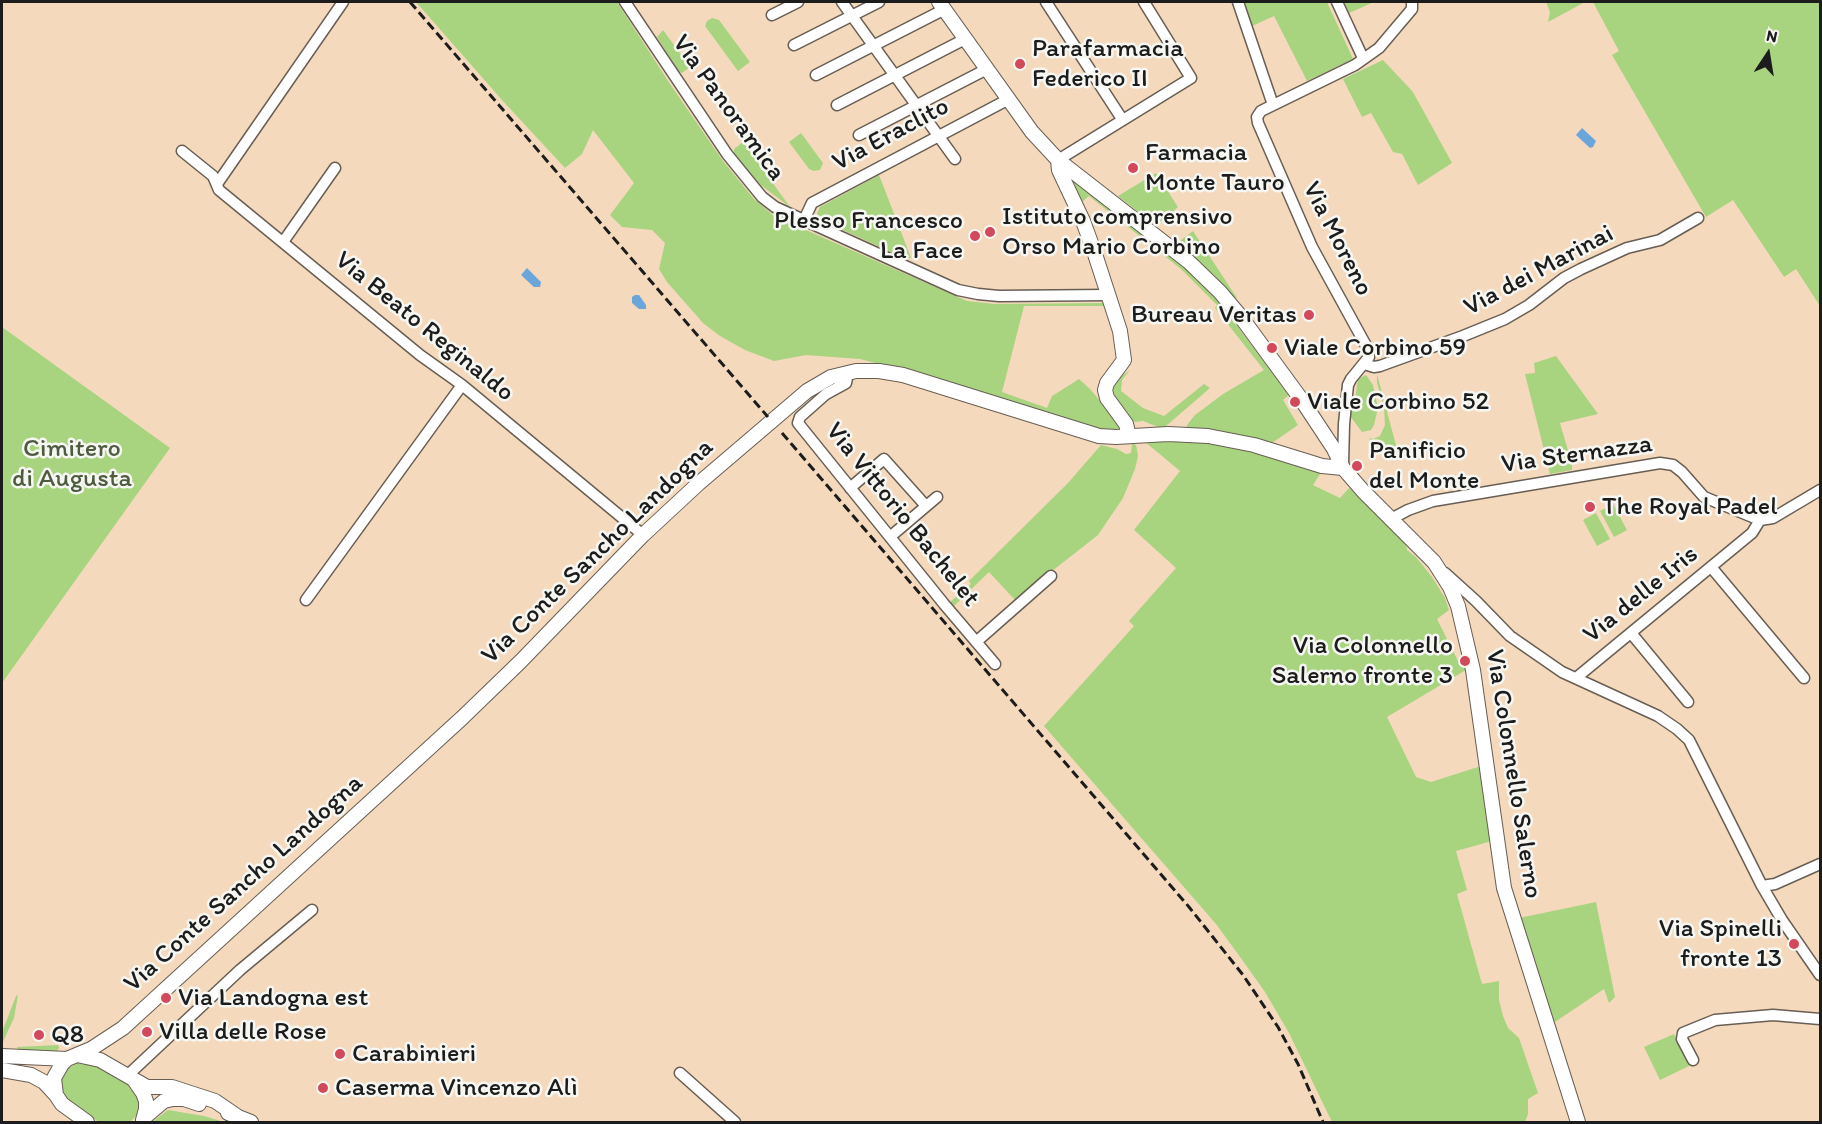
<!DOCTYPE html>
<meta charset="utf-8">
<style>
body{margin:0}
#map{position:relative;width:1822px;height:1124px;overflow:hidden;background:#f4d9bc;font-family:Itim,sans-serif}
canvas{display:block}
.frame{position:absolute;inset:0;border:3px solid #1c1c1c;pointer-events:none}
.north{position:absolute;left:1738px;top:24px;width:60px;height:60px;-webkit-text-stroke:4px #f6f6f2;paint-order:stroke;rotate:12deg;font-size:16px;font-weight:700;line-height:24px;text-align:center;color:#1c1c1c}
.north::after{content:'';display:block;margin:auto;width:21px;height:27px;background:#1c1c1c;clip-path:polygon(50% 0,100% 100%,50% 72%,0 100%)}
</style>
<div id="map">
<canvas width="1822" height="1124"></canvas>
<div class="frame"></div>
<div class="north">N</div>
</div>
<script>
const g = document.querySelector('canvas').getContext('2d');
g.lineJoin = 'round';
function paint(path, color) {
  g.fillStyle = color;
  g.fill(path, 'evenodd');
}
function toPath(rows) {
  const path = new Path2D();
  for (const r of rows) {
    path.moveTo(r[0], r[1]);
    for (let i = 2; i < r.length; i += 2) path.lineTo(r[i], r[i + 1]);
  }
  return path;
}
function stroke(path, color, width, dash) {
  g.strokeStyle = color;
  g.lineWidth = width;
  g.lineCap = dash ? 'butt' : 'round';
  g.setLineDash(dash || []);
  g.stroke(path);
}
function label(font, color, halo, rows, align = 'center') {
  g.font = font + ' Itim,sans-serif';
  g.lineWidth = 5;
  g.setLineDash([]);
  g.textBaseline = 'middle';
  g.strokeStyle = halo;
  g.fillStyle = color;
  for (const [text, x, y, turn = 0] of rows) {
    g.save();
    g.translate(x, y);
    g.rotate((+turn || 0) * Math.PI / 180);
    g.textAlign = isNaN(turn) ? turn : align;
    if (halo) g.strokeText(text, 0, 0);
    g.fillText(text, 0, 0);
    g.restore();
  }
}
const green = toPath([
 [416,2,617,2,670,84,723,161,754,199,774,216,967,301,995,304,1107,303,1109,306,1024,306,1002,392,1047,408,1052,396,1079,379,1090,389,1118,422,1120,429,1098,430,925,376,860,359,806,355,774,361,745,350,720,336,703,323,667,282,659,269,665,243,652,230,622,227,610,215,634,183,593,130,582,154,565,168,502,100],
 [1241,2,1327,2,1353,59,1307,81,1274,16,1250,27],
 [1344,2,1374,2,1349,13],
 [1546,2,1585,2,1548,22,1550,12],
 [1593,2,1820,2,1820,306,1796,269,1784,277,1733,200,1706,217,1612,55,1619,51],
 [712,18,719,20,750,62,738,71,705,26,707,21],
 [663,30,690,67,682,73,679,72,657,37],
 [1383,60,1413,92,1452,163,1418,185,1402,154,1393,152,1371,113,1362,117,1343,79],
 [801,133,823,163,820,170,814,171,809,169,789,142],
 [743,142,790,207,758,183,734,153,734,149],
 [1067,173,1168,254,1197,279,1220,303,1289,395,1283,400,1298,425,1272,443,1216,430,1187,428,1187,425,1195,415,1223,394,1264,370,1215,308,1217,305,1181,269,1089,196,1082,202],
 [1156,173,1178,207,1156,226,1118,196],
 [879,175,893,211,911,258,906,259,819,219,817,213,820,207],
 [1193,231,1237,298,1235,299,1215,276,1177,243],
 [2,327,170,448,2,683],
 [1556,356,1598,414,1560,423,1572,464,1572,470,1550,474,1525,374,1535,373,1534,363],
 [1130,370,1122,380,1121,391,1143,408,1164,416,1204,384,1210,388,1166,426,1161,428,1143,421,1135,422,1131,420,1116,402,1113,388,1116,380],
 [1377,374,1398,453,1396,453,1396,456,1388,458,1385,453,1372,456,1369,451,1375,447,1369,438,1373,439,1380,436,1385,425,1384,407,1377,383],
 [1366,375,1373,385,1378,408,1374,425,1371,430,1362,432,1350,416,1348,416,1354,407,1358,379],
 [1151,439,1228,444,1322,471,1313,485,1340,498,1349,488,1360,497,1406,542,1407,550,1416,557,1432,577,1445,598,1449,610,1437,619,1459,663,1462,663,1466,670,1387,717,1416,777,1431,782,1481,766,1492,841,1456,851,1467,890,1457,894,1482,984,1499,981,1499,1000,1503,1016,1508,1028,1519,1038,1538,1093,1528,1099,1528,1114,1525,1122,1332,1122,1289,1033,1265,992,1243,961,1216,924,1044,726,1134,626,1129,621,1176,568,1134,530,1180,471,1144,441],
 [1132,443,1136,445,1138,456,1135,469,1123,498,1098,535,1015,600,989,572,954,606,950,602,971,584,969,581,1068,483,1101,445,1117,449,1126,454,1131,453],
 [1613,504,1627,530,1614,537,1600,511],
 [1596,513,1610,539,1597,546,1583,520],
 [1596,902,1615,997,1609,1003,1604,989,1555,1022,1549,1015,1519,918],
 [18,995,14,1018,2,1044,2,1032,16,996],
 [1674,1034,1690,1064,1689,1066,1660,1080,1644,1047],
 [58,1045,59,1048,57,1051,18,1050,17,1047],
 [78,1063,98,1067,128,1085,137,1096,139,1103,138,1114,131,1121,99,1122,67,1100,63,1093,61,1080,67,1069],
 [168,1110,204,1116,224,1122,152,1122]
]);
const water = toPath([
 [1582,128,1596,141,1593,147,1590,148,1576,135],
 [527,268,541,282,540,287,534,287,521,275],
 [635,295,639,295,646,305,646,309,639,309,632,303,632,297]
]);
const minor = toPath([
 [625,2,727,154,762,197,775,207,958,290,978,294,999,296,1109,295],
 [842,2,955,159],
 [1046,2,1122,119],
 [1238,2,1273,105],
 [1337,2,1363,58],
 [772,15,798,2],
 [794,45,879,2],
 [816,75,945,9],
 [837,105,965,39],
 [859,135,987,69],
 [182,151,213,176,219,190,420,355,462,385,643,535],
 [1058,160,1191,78,1144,2],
 [217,184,343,2],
 [804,220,812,203,1009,99],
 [283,242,335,168],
 [1364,364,1374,367,1380,366,1463,336,1505,319,1529,305,1564,278,1581,269,1627,248,1660,240,1698,218],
 [848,373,846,383,826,394,800,417,798,423,944,604,995,664],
 [1343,464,1344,424,1348,385,1351,379,1369,357,1369,351,1312,247,1258,123,1257,117,1261,111,1355,65,1379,48,1412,9,1412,2],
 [850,488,884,459,926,506],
 [1391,519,1408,510,1433,501,1660,463,1673,465,1682,472,1704,497,1760,520,1773,518,1820,490],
 [891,536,937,497],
 [1711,567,1804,678],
 [1445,573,1476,601,1510,636,1562,672,1658,716,1677,729,1689,740,1762,886,1782,920,1820,975],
 [306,600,462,385],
 [1631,633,1688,702],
 [976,642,1051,576],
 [1576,678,1752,533,1760,520],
 [1762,886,1775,884,1820,864],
 [1693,1060,1682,1039,1683,1033,1715,1020,1773,1015,1820,1019],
 [680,1073,735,1122],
 [128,1075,240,970,312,910]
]);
const major = toPath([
 [939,2,1032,132,1058,160,1189,262,1220,292,1241,317,1301,399,1334,449,1343,468,1363,491,1434,562,1450,587,1458,606,1473,670,1504,888,1578,1122],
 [1058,160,1059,170,1083,221,1094,251,1120,331,1124,360,1107,383,1105,390,1107,398,1126,424,1129,436],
 [77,1055,100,1060,147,1087,172,1087,215,1101,237,1116],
 [2,1056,67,1059],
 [2,1070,31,1075,44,1082,56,1095],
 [134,1080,143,1093,146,1101,146,1109,143,1120],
 [228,1113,251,1122],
 [145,1117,164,1101,173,1099,184,1099,199,1104],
 [87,1122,62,1104,56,1095,54,1078,62,1064,67,1059,91,1049,123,1028,462,718,521,661,643,535,698,484,807,391,831,377,856,371,879,371,903,375,1099,436,1116,437,1168,434,1208,436,1254,445,1322,466,1343,468]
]);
const rail = toPath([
 [410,2,768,417],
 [782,433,1189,907,1243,975,1278,1027,1298,1064,1323,1122]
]);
const markers = [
 [1020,64,6,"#d1495b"],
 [1133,168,6,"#d1495b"],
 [990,232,6,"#d1495b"],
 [975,236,6,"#d1495b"],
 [1309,315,6,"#d1495b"],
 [1272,348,6,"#d1495b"],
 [1295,402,6,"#d1495b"],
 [1357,466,6,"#d1495b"],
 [1590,507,6,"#d1495b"],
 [1465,661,6,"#d1495b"],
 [1794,944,6,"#d1495b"],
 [166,998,6,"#d1495b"],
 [147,1032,6,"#d1495b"],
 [39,1035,6,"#d1495b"],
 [340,1054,6,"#d1495b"],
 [323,1088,6,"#d1495b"]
];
const poiNames = [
 ["Parafarmacia",1032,49],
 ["Federico II",1032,79],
 ["Farmacia",1145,153],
 ["Monte Tauro",1145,183],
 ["Istituto comprensivo",1002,217],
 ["Orso Mario Corbino",1002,247],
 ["Plesso Francesco",963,221,"right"],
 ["La Face",963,251,"right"],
 ["Bureau Veritas",1297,315,"right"],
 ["Viale Corbino 59",1284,348],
 ["Viale Corbino 52",1307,402],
 ["Panificio",1369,451],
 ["del Monte",1369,481],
 ["The Royal Padel",1602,507],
 ["Via Colonnello",1453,646,"right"],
 ["Salerno fronte 3",1453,676,"right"],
 ["Via Spinelli",1782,929,"right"],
 ["fronte 13",1782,959,"right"],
 ["Via Landogna est",178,998],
 ["Villa delle Rose",159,1032],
 ["Q8",51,1035],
 ["Carabinieri",352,1054],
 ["Caserma Vincenzo Alì",335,1088]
];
const streetNames = [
 ["Via Panoramica",728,108,54],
 ["Via Eraclito",891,135,-28],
 ["Via Moreno",1337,239,63],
 ["Via dei Marinai",1539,271,-28],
 ["Via Beato Reginaldo",424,327,39],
 ["Via Sternazza",1577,455,-8],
 ["Via Vittorio Bachelet",902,515,51],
 ["Via Conte Sancho Landogna",598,552,-44],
 ["Via delle Iris",1641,595,-39],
 ["Via Colonnello Salerno",1513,774,81],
 ["Via Conte Sancho Landogna",244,884,-42]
];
const parkNames = [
 ["Cimitero",72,449],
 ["di Augusta",72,479]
];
paint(green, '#a8d480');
paint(water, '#6ba6db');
stroke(minor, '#685e54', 13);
stroke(major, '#685e54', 16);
stroke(minor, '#fff', 10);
stroke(major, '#fff', 14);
stroke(rail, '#1c1c1c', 3, [9, 4.5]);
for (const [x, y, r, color] of markers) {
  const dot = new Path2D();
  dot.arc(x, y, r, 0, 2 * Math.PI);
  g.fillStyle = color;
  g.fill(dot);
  stroke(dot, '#f6f6f2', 2);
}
label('26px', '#1c1c1c', '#f6f6f2', poiNames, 'left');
label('26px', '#1c1c1c', '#f6f6f2', streetNames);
label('26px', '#4d5c3f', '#f6f6f2', parkNames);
</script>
